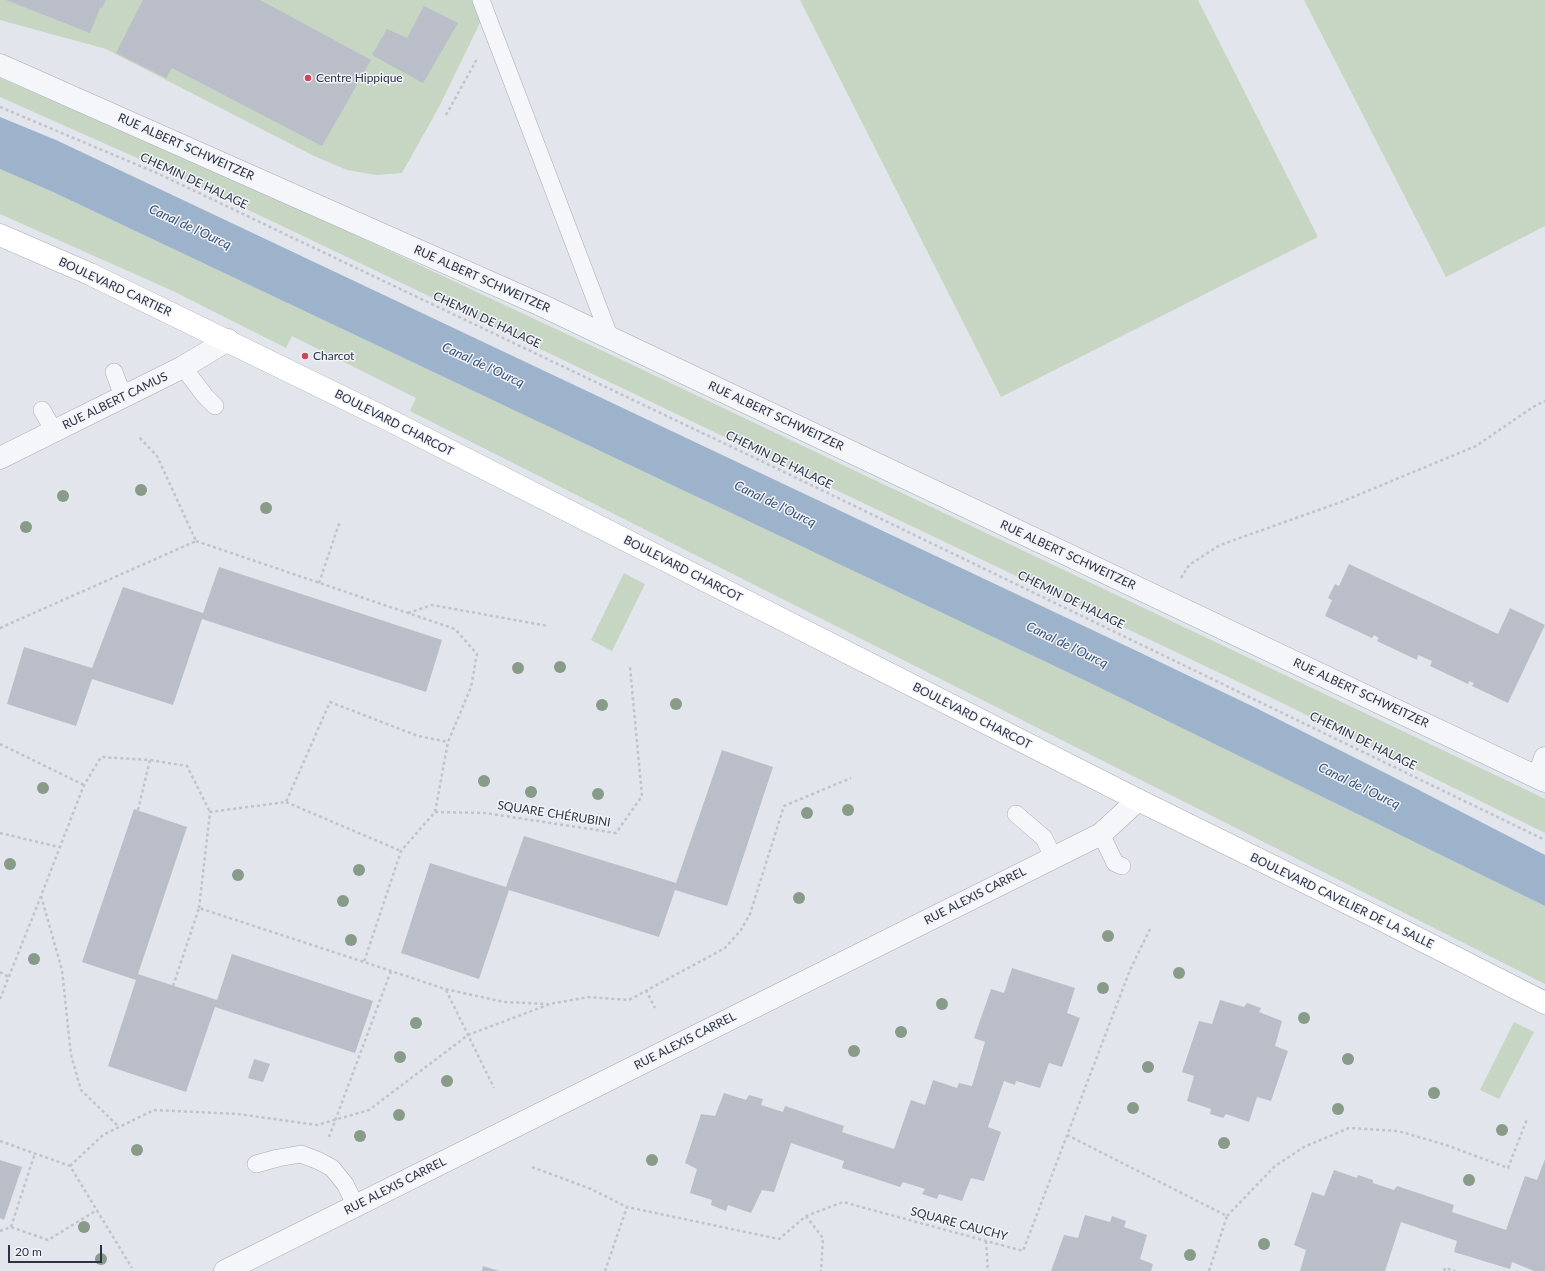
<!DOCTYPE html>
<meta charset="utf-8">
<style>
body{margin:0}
#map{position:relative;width:1545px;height:1271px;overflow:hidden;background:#e2e5eb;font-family:Lato,sans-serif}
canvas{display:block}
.scale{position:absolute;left:8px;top:1245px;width:94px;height:18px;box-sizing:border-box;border:2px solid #2a3243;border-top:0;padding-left:5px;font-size:12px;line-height:14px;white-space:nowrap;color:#2a3243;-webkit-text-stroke:3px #f2f4f8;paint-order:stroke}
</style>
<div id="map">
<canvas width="1545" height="1271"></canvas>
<div class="scale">20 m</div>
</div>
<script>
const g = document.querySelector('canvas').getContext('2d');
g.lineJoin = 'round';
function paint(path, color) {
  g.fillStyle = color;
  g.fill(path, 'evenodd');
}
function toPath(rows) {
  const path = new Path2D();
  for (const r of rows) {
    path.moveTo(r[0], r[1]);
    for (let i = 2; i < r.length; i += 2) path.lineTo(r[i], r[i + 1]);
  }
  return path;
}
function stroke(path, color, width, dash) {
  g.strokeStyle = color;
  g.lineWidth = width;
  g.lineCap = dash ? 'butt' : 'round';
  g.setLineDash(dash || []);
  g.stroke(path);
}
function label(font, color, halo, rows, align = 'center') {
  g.font = font + ' Lato,sans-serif';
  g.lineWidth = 3;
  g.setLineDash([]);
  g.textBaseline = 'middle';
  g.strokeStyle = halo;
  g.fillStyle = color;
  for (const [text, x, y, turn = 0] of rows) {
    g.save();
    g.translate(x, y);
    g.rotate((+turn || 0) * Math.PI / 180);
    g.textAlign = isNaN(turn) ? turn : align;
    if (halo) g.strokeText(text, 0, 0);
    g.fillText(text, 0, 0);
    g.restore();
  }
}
const green = toPath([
 [0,0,491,0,439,107,402,173,377,175,347,170,314,156,106,49,0,20],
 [800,0,1198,0,1318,237,1001,397],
 [1304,0,1545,0,1545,226,1446,277],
 [0,78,212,168,620,359,1533,793,1545,799,1545,833,1268,696,173,174,0,97],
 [0,169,53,192,1084,680,1545,906,1545,984,410,411,416,398,292,336,286,348,173,291,0,214],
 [624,573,645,584,612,651,591,640],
 [1514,1022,1534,1032,1499,1099,1480,1090]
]);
const water = toPath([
 [0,117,56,140,1141,653,1254,707,1415,788,1545,855,1545,906,1084,680,53,192,0,169]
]);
const building = toPath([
 [6,0,106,0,102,8,100,8,90,33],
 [143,0,260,0,371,60,322,146,172,68,166,78,116,53],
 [424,6,458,23,423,83,372,55,387,29,407,38],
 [1349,564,1498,634,1510,608,1545,625,1508,703,1472,686,1474,683,1469,681,1468,684,1430,666,1432,661,1418,655,1417,660,1377,641,1379,638,1374,635,1372,638,1325,616,1332,600,1328,598,1335,584,1339,586],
 [219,567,442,640,426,692,202,619,173,705,92,679,76,726,7,704,24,647,92,668,123,587,203,613],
 [722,750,773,767,727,906,675,890,659,937,509,890,479,979,401,953,430,863,506,887,524,836,676,883],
 [134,809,187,827,138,974,217,1000,232,954,373,1001,355,1053,215,1007,186,1092,108,1066,136,980,82,962],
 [1012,968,1075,988,1067,1013,1080,1018,1062,1067,1049,1063,1040,1088,1016,1081,1015,1085,1004,1081,988,1127,1001,1132,984,1181,971,1178,962,1201,939,1194,937,1199,922,1194,925,1189,903,1182,900,1187,879,1180,842,1168,844,1161,791,1143,774,1192,762,1190,751,1213,728,1205,726,1211,711,1205,712,1200,690,1193,697,1169,685,1163,701,1114,715,1116,724,1093,746,1100,749,1095,763,1099,761,1105,783,1112,785,1106,844,1126,842,1132,894,1149,911,1100,925,1105,933,1080,957,1088,959,1083,972,1086,985,1042,974,1038,991,989,1004,993],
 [1220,1000,1244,1007,1247,1003,1261,1008,1259,1012,1282,1021,1275,1046,1288,1051,1271,1101,1257,1097,1249,1122,1226,1114,1223,1118,1210,1114,1211,1109,1187,1101,1194,1076,1182,1072,1199,1021,1212,1024],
 [254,1059,270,1064,263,1082,248,1078],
 [1545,1159,1545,1271,1534,1271,1512,1262,1510,1269,1454,1252,1457,1241,1401,1222,1385,1271,1300,1271,1306,1250,1294,1245,1312,1192,1324,1196,1334,1170,1357,1178,1358,1175,1373,1180,1373,1183,1394,1190,1397,1186,1454,1205,1452,1212,1506,1230,1525,1176,1537,1180],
 [0,1160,22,1167,4,1220,0,1218],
 [1085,1215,1110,1222,1112,1216,1126,1221,1124,1227,1147,1235,1140,1259,1153,1264,1151,1271,1051,1271,1064,1235,1078,1238],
 [483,1266,499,1271,482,1271]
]);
const path = toPath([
 [0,107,159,174,780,470,1545,840],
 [446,115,477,59],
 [196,541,455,629,477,654,471,687,448,742,435,812,401,851,364,962,445,989,504,1002,548,1004],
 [1181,578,1189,565,1220,545,1341,502,1476,446,1533,407,1545,401],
 [319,583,340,521],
 [408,613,432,605,548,626],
 [0,628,196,541,157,456,138,436],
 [0,744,84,785],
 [286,802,401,851],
 [138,810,150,760],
 [435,812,485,813,616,833,642,796,630,667],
 [0,833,59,847],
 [41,896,62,970,71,1055,81,1090,119,1127],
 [199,908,210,812,286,802,330,702,418,736,448,742],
 [0,972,9,977],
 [173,986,199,908,364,962],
 [446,990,494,1088],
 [646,990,655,1008],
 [0,999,41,896,84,785,101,757,150,760,187,766,210,812],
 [1067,1135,1227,1216,1209,1271],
 [329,1137,391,971],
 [0,1141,70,1166,132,1268],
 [70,1166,103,1135,154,1110,238,1114,317,1125,369,1110,468,1035,550,1004,588,997,629,1000,725,948,741,930,750,914,784,806,851,778],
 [532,1167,591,1189,627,1207],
 [806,1216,823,1238,821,1271],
 [1227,1216,1275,1166,1304,1147,1349,1128,1398,1131,1446,1145,1508,1168,1527,1119],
 [11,1227,35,1153],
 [0,1231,11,1227,48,1240,97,1210],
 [986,1241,988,1271],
 [605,1271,627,1207,779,1239,806,1216,843,1202,1023,1251,1130,970,1150,929],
 [1444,1271,1445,1268,1455,1271]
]);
const lane = toPath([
 [481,0,610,338],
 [183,367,205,396,215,406],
 [114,372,123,396],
 [42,410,54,431],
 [1016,814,1044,838,1053,857],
 [1101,834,1115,863,1122,866],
 [256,1164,278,1158,301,1154,319,1161,332,1168,345,1184,356,1206]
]);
const street = toPath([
 [0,65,541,305,1545,781],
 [0,458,183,367,228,340],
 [1538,777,1545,758],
 [225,1271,1101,834,1138,800]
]);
const secondary = toPath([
 [0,235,90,274,391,421,1138,800,1380,919,1545,1003]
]);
const trees = [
 [141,490],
 [63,496],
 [266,508],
 [26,527],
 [560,667],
 [518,668],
 [676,704],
 [602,705],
 [484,781],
 [43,788],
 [531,792],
 [598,794],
 [848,810],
 [807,813],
 [10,864],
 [359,870],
 [238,875],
 [799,898],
 [343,901],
 [1108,936],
 [351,940],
 [34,959],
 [1179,973],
 [1103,988],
 [942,1004],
 [1304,1018],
 [416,1023],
 [901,1032],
 [854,1051],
 [400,1057],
 [1348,1059],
 [1148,1067],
 [447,1081],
 [1434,1093],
 [1133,1108],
 [1338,1109],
 [399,1115],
 [1502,1130],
 [360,1136],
 [1224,1143],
 [137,1150],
 [652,1160],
 [1469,1180],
 [84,1227],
 [1264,1244],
 [1190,1255],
 [101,1259]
];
const markers = [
 [308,78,4,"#d14657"],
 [305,356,4,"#d14657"]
];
const poiNames = [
 ["Centre Hippique",316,78],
 ["Charcot",313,356]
];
const streetNames = [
 ["RUE ALBERT SCHWEITZER",186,147,24],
 ["CHEMIN DE HALAGE",194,181,25],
 ["RUE ALBERT SCHWEITZER",482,279,24],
 ["BOULEVARD CARTIER",115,287,25],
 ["CHEMIN DE HALAGE",487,320,25],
 ["RUE ALBERT CAMUS",115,401,-26],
 ["RUE ALBERT SCHWEITZER",776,416,25],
 ["BOULEVARD CHARCOT",394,423,27],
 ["CHEMIN DE HALAGE",779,460,26],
 ["RUE ALBERT SCHWEITZER",1068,555,25],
 ["BOULEVARD CHARCOT",683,569,27],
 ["CHEMIN DE HALAGE",1071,600,26],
 ["RUE ALBERT SCHWEITZER",1361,693,25],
 ["BOULEVARD CHARCOT",972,716,27],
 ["CHEMIN DE HALAGE",1363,741,26],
 ["SQUARE CHÉRUBINI",554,814,9],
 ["RUE ALEXIS CARREL",975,896,-27],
 ["BOULEVARD CAVELIER DE LA SALLE",1342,901,26],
 ["RUE ALEXIS CARREL",685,1041,-27],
 ["RUE ALEXIS CARREL",395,1186,-27],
 ["SQUARE CAUCHY",959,1224,15]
];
const waterNames = [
 ["Canal de l'Ourcq",190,227,25],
 ["Canal de l'Ourcq",483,365,25],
 ["Canal de l'Ourcq",775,504,26],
 ["Canal de l'Ourcq",1067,645,26],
 ["Canal de l'Ourcq",1359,786,26]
];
paint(green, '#c7d5c3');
paint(water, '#9db2cb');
paint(building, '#b9bec8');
stroke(lane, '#a7acb5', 18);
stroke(street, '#a7acb5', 23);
stroke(secondary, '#a7acb5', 23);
stroke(path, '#c0c3ca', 2.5, [3, 3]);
stroke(lane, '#f5f6f9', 17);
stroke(street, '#f5f6f9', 22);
stroke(secondary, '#fff', 22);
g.fillStyle = '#879b88';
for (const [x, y] of trees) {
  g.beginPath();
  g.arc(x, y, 6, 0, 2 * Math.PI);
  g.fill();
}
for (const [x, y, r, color] of markers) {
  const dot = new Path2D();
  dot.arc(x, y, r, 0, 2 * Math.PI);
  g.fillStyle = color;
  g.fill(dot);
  stroke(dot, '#f2f4f8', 1.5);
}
label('12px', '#2a3243', '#f2f4f8', poiNames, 'left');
label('12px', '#2a3243', '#f2f4f8', streetNames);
label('italic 13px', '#335078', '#f2f4f8', waterNames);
</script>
